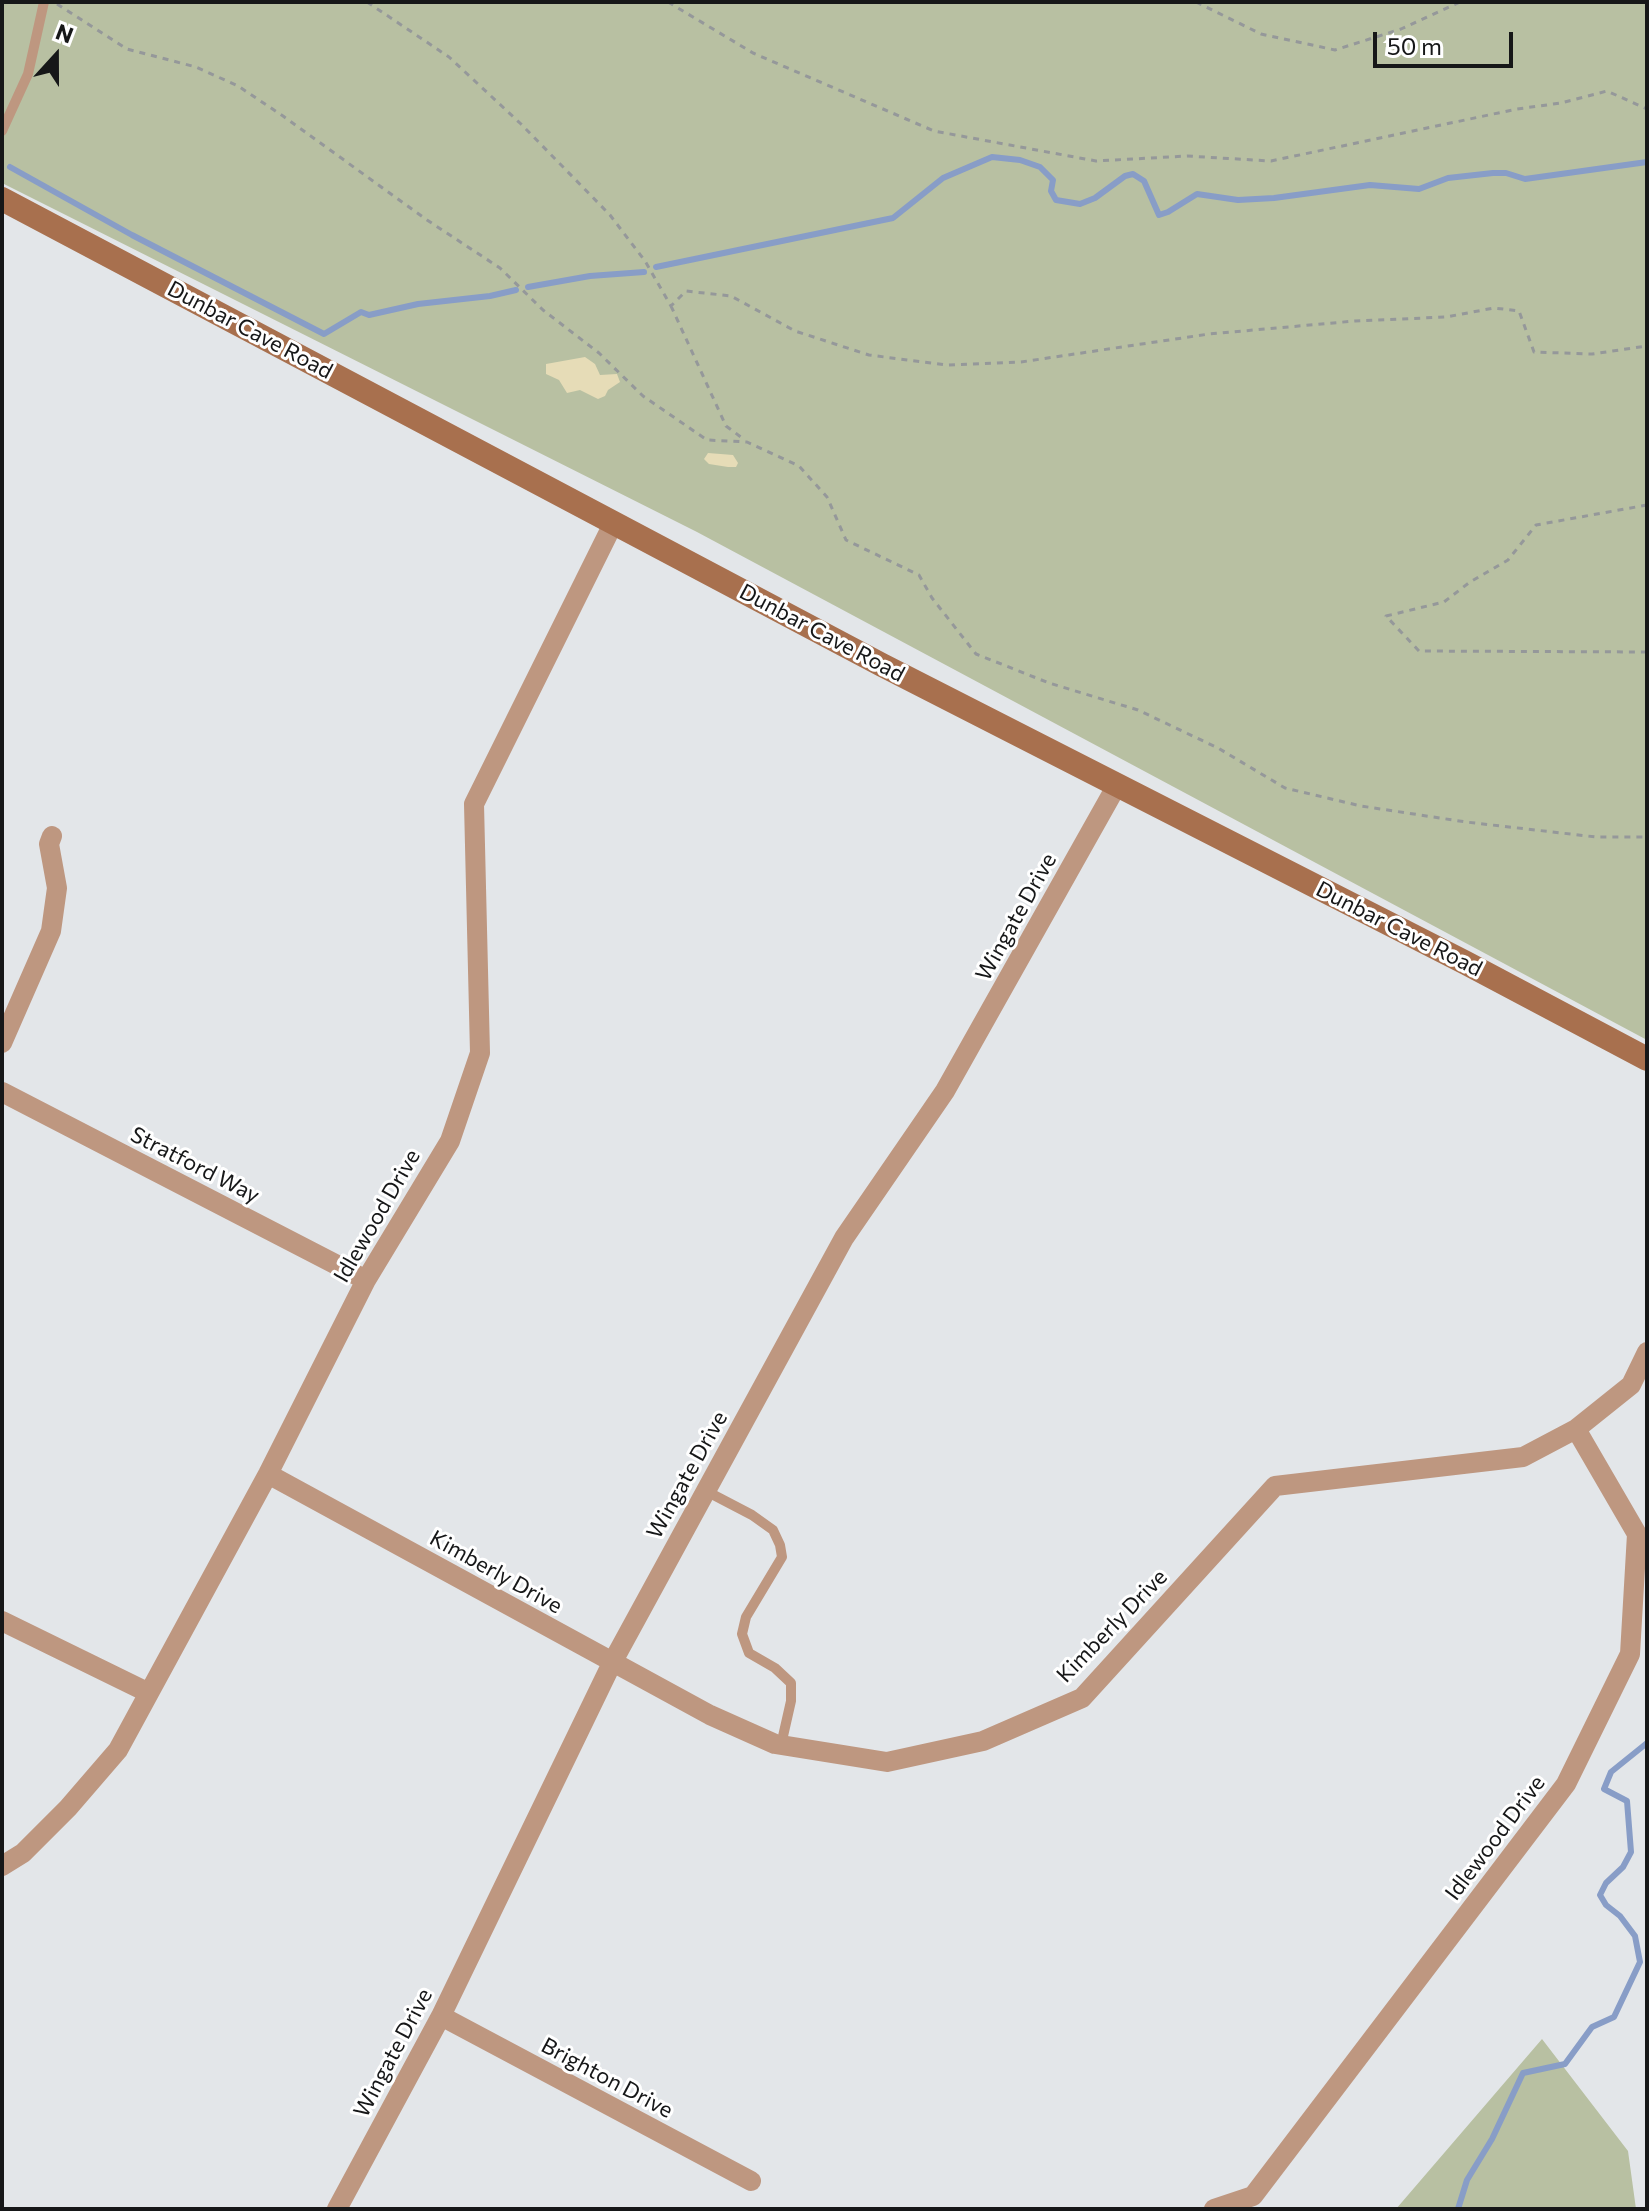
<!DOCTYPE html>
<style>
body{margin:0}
#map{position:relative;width:1649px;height:2211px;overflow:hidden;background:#e3e6e9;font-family:Commissioner,sans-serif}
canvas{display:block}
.frame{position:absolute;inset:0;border:4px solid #161718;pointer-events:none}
.north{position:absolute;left:16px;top:16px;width:80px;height:80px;-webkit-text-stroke:6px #fff;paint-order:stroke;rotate:21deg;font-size:22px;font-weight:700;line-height:32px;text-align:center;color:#161718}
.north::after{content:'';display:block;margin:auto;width:28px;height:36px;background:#161718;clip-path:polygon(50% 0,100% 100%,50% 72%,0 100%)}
.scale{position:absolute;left:1373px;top:32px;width:140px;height:36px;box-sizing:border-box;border:4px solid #161718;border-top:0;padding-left:10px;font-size:24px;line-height:28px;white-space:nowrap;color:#161718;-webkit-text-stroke:6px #fff;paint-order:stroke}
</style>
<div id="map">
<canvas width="1649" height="2211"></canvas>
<div class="frame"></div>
<div class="north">N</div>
<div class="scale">50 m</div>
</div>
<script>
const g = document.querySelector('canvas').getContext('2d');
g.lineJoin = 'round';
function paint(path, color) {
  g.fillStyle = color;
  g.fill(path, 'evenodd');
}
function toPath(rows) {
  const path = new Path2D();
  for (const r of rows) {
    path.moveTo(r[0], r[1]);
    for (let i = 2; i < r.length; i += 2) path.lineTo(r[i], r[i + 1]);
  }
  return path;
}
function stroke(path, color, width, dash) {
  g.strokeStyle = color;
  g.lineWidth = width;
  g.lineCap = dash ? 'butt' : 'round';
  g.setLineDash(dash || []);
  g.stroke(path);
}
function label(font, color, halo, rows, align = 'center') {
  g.font = font + ' Commissioner,sans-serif';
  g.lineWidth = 6;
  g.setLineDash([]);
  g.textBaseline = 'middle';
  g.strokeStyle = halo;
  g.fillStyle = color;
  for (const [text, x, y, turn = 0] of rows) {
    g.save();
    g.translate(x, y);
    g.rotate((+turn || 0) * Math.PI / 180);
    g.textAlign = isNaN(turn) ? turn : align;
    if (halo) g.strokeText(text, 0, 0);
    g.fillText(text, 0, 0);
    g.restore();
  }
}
const green = toPath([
 [2,2,1647,2,1647,1040,697,532,2,183],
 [1542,2039,1628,2151,1636,2209,1396,2209]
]);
const sand = toPath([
 [585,357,595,364,600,375,617,374,620,382,608,390,605,396,598,399,580,390,567,393,559,380,546,374,546,364],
 [708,453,733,455,738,463,736,467,728,467,709,464,704,459]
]);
const stream = toPath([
 [10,167,132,235,324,334,361,312,369,315,418,304,490,296,516,290],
 [656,267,893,218,943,178,992,157,1020,160,1040,167,1053,180,1051,191,1056,200,1080,204,1095,198,1125,176,1133,174,1144,181,1159,215,1168,212,1197,194,1238,200,1274,198,1370,185,1419,189,1448,178,1493,173,1506,173,1525,179,1647,162],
 [528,287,590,276,644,272],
 [1458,2209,1467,2180,1492,2139,1523,2073,1565,2064,1592,2027,1614,2017,1640,1962,1635,1936,1620,1916,1606,1905,1600,1895,1606,1883,1623,1867,1631,1852,1627,1801,1604,1789,1611,1772,1647,1743]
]);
const path = toPath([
 [367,2,449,57,521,124,610,215,645,261,671,306,686,291,731,296,795,331,869,355,946,365,1021,362,1209,334,1355,321,1446,317,1494,308,1519,311,1534,352,1592,354,1647,346],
 [668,2,753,53,934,131,1096,161,1187,156,1271,161,1517,109,1561,103,1607,91,1647,109],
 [1196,2,1261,34,1335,50,1401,29,1460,2],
 [57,4,127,49,196,67,238,86,283,116,427,220,500,268,543,310,599,353,643,396,707,440,747,442,799,466,827,497,846,540,919,575,932,598,976,654,1049,683,1138,710,1218,748,1285,788,1361,806,1466,822,1596,837,1647,837],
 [671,306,726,426,745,440],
 [1647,505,1536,525,1508,560,1470,582,1444,602,1386,616,1419,651,1647,652]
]);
const service = toPath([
 [2,131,28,74,44,2],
 [706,1491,752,1515,773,1530,780,1545,782,1557,746,1617,742,1634,749,1653,775,1668,791,1683,791,1701,781,1745]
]);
const minor = toPath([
 [2,1043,51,931,57,888,49,844,52,836],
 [2,1092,366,1280],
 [268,1474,710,1715,775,1744,887,1762,983,1741,1082,1698,1275,1486,1523,1457,1576,1429,1631,1385,1647,1352],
 [2,1621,149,1693],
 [2,1866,23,1853,68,1808,118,1750,268,1474,366,1280,450,1141,480,1053,474,804,613,524],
 [441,2016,751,2181],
 [337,2209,441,2016,612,1663,844,1238,945,1091,1117,785],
 [1214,2209,1253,2196,1566,1784,1630,1654,1637,1534,1576,1429]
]);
const secondary = toPath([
 [2,199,882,665,1466,963,1647,1059]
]);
const streetNames = [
 ["Dunbar Cave Road",250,330,28],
 ["Dunbar Cave Road",822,633,28],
 ["Wingate Drive",1016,917,-61],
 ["Dunbar Cave Road",1399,929,27],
 ["Stratford Way",195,1165,27],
 ["Idlewood Drive",377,1216,-60],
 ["Wingate Drive",687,1475,-61],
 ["Kimberly Drive",496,1572,29],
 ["Kimberly Drive",1112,1626,-46],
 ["Idlewood Drive",1495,1838,-53],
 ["Wingate Drive",393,2053,-62],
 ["Brighton Drive",607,2078,28]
];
paint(green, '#b8c0a2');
paint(sand, '#e6dcb7');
stroke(stream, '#889dc7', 6);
stroke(path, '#95989a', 3, [6, 6]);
stroke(service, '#be9780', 10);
stroke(minor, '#be9780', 20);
stroke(secondary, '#a8704e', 24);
label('22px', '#161718', '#fff', streetNames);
</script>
